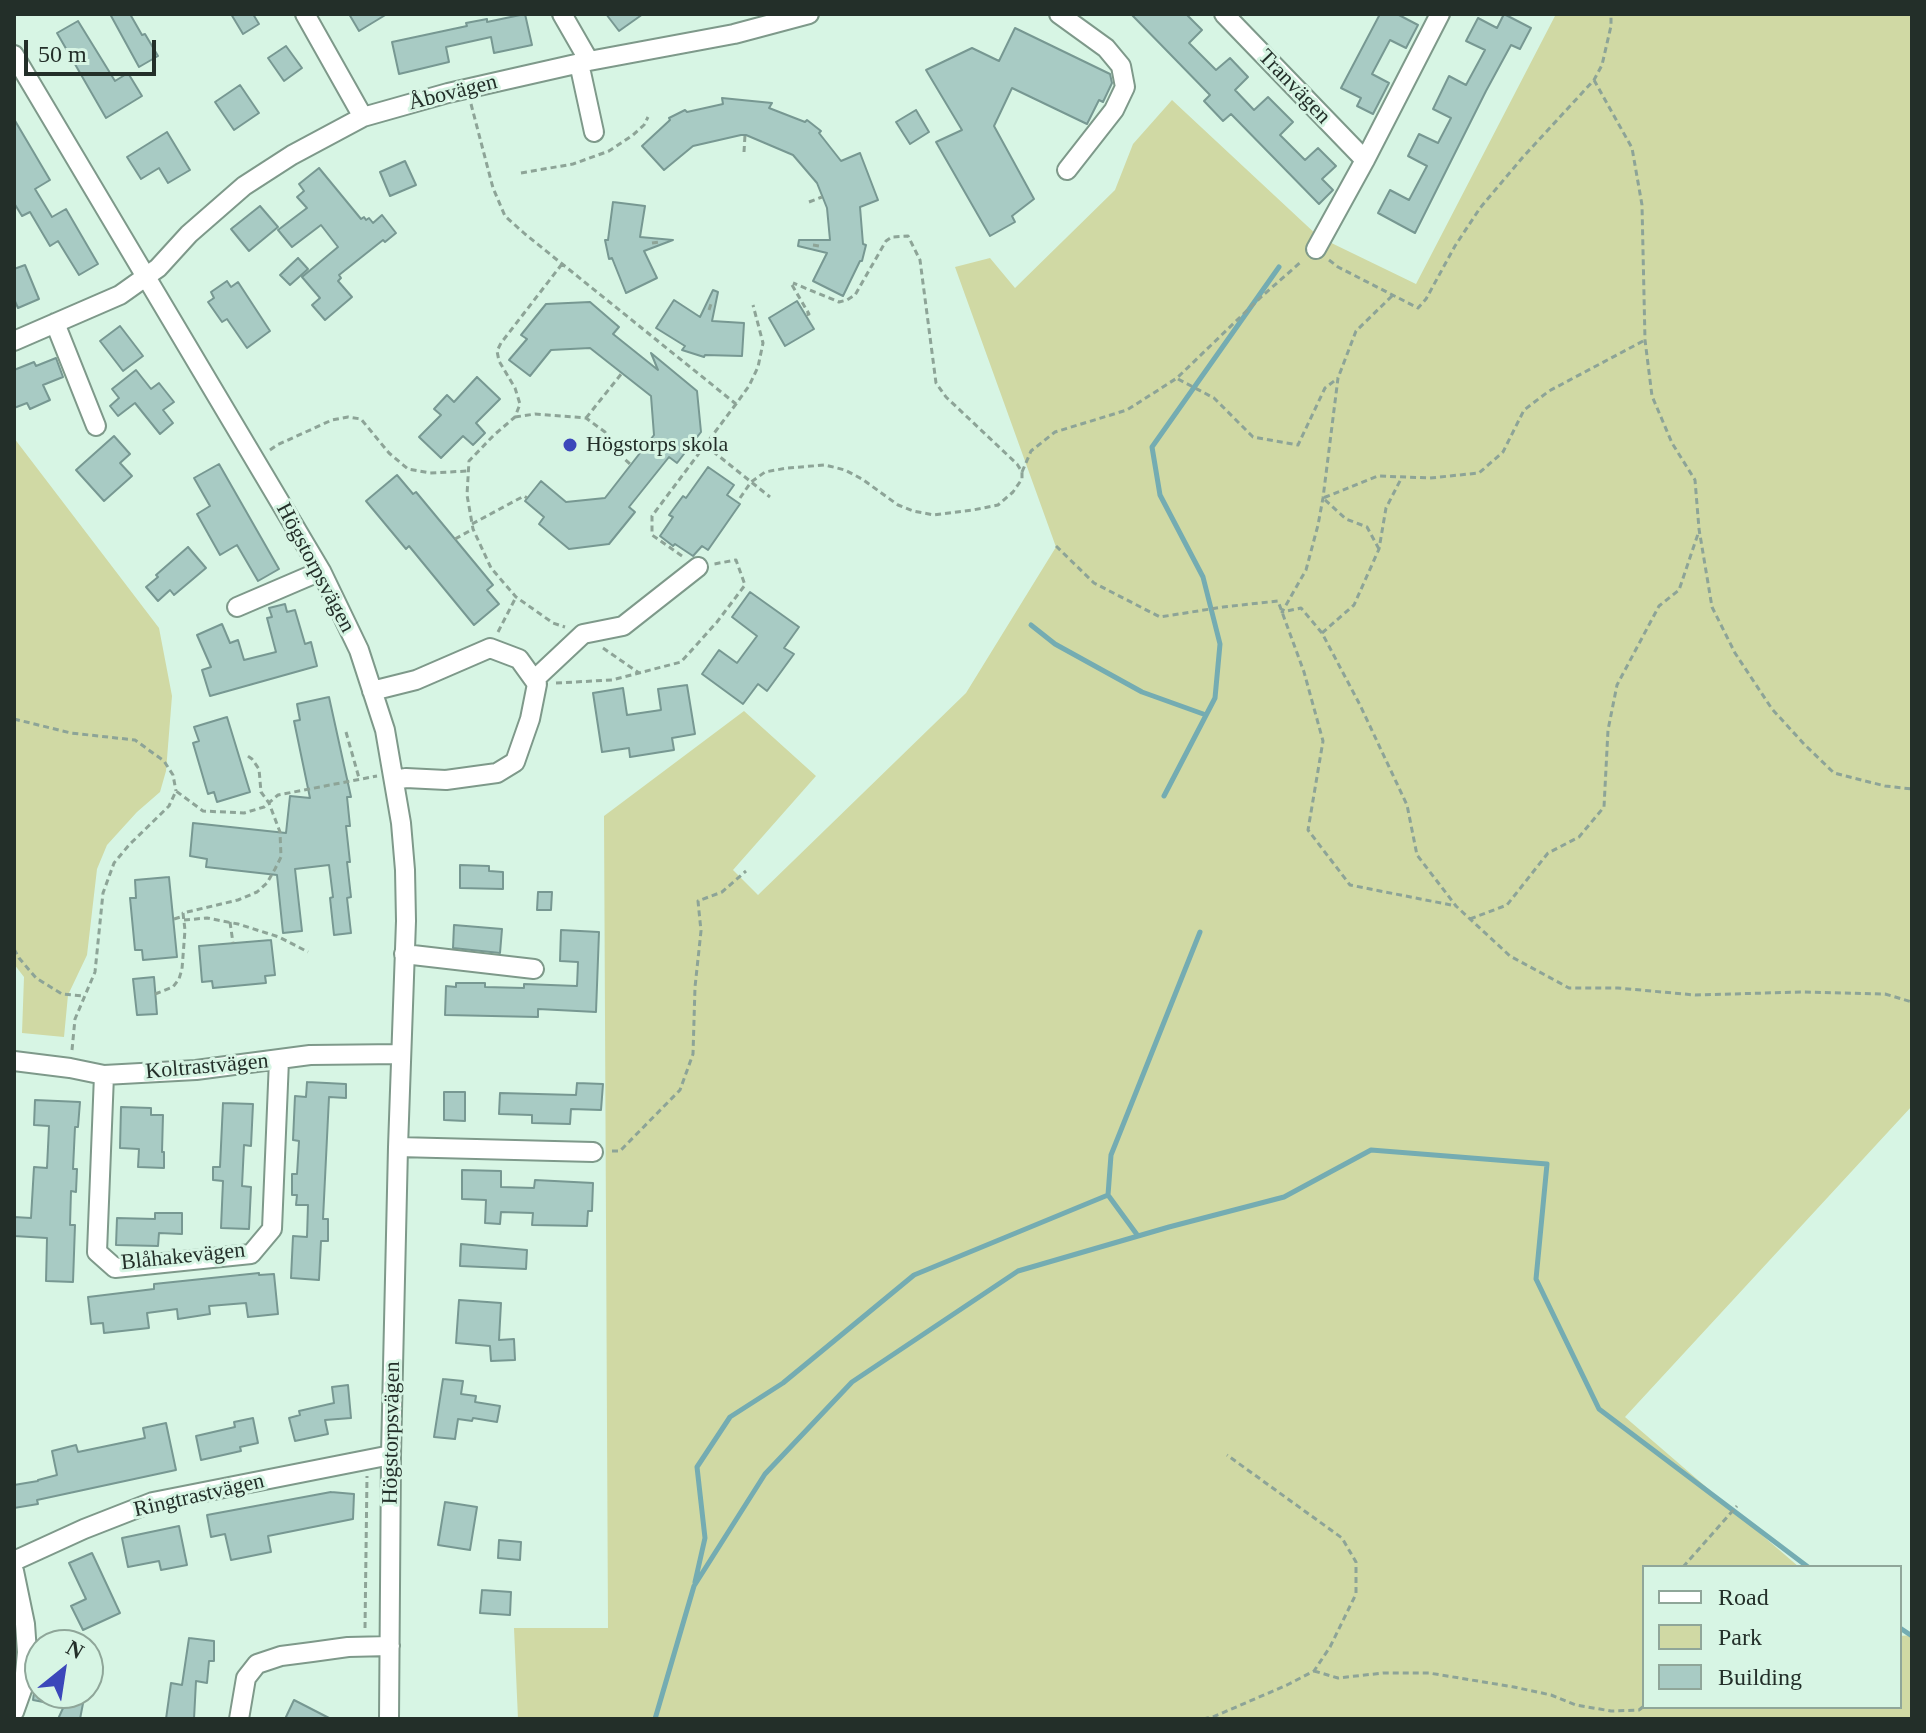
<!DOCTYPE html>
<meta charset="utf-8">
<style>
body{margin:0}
#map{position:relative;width:1926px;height:1733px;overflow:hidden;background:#d7f5e4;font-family:Georgia,serif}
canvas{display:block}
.frame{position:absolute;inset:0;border:16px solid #232f29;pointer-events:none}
.legend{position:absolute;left:1642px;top:1565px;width:260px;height:144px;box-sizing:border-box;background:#d7f5e4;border:2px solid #8fa699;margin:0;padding:10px 14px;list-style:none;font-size:24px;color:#232f29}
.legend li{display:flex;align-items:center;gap:16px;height:40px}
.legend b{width:40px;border:2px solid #8fa699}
.north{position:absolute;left:24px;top:1629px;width:80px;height:80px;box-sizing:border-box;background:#d7f5e4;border:2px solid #8fa699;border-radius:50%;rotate:30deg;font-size:22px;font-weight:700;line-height:32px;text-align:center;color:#232f29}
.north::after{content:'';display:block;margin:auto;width:28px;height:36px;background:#3b47ba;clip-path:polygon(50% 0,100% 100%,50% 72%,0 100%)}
.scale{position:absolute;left:24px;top:40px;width:132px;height:36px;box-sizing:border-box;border:4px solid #232f29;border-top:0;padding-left:10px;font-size:24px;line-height:28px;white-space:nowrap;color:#232f29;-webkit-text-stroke:6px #d7f5e4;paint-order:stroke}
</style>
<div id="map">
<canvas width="1926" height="1733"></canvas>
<div class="frame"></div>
<ul class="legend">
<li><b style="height:10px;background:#fff"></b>Road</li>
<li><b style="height:22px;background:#d0d9a4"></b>Park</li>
<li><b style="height:22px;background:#a8cbc4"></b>Building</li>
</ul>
<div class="north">N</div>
<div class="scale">50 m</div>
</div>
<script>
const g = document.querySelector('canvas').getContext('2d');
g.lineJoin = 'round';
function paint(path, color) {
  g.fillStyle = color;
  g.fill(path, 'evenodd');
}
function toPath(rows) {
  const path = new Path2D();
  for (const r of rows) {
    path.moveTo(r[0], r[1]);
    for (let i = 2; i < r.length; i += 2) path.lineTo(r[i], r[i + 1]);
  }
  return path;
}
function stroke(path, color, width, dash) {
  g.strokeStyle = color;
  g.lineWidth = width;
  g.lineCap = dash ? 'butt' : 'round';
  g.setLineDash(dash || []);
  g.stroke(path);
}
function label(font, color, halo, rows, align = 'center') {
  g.font = font + ' Georgia,serif';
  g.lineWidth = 6;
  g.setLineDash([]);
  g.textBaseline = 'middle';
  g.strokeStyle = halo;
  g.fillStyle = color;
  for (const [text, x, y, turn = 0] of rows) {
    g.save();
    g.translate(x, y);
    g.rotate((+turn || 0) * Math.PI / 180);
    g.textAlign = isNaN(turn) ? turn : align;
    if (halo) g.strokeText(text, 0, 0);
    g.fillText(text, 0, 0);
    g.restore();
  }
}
const green = toPath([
 [1556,14,1912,14,1912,1106,1625,1417,1799,1567,1644,1567,1644,1707,1900,1707,1900,1636,1912,1635,1912,1719,518,1719,514,1628,608,1628,604,816,744,711,816,776,733,870,758,895,966,693,1056,547,955,267,990,258,1015,288,1115,190,1133,144,1172,100,1319,237,1416,284],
 [14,438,159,628,172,696,166,771,160,792,137,812,107,845,97,869,87,955,68,995,64,1037,22,1033,24,977,14,964]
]);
const stream = toPath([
 [1031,625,1055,644,1142,692,1206,715],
 [1164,796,1215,698,1220,644,1203,577,1160,495,1152,447,1279,267],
 [1138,1236,1108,1195,1111,1155,1200,932],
 [695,1582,705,1538,697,1467,730,1417,783,1383,914,1275,1108,1195],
 [1900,1628,1912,1636],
 [655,1719,694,1586,765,1474,852,1382,1018,1271,1169,1227,1284,1197,1371,1150,1547,1164,1536,1279,1599,1409,1808,1567]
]);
const building = toPath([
 [110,14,130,14,142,35,145,34,158,56,139,67,110,14],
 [231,14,253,14,259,24,243,34,231,14],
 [349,14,387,14,359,31,349,14],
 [525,14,532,45,494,53,491,37,446,47,449,62,399,74,392,42,467,26,466,23,487,19,487,22,525,14],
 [606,14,643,14,619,31,606,14],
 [1131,14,1186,14,1202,30,1189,43,1216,70,1230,58,1248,77,1235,90,1254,110,1268,97,1293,122,1280,135,1305,160,1318,148,1336,166,1322,179,1333,190,1319,204,1231,114,1223,121,1204,101,1210,95,1131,14],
 [1380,14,1397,14,1418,25,1406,48,1390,40,1372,74,1389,83,1373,114,1357,106,1361,98,1341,88,1380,14],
 [1504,14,1531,28,1520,49,1511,45,1486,91,1415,233,1378,213,1390,190,1409,200,1427,166,1408,156,1419,134,1438,143,1451,118,1433,109,1449,76,1466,85,1485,50,1466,41,1478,18,1497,28,1504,14],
 [78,21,115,81,128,73,142,96,106,118,57,33,78,21],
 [1015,28,1110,74,1112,83,1103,102,1099,100,1087,124,1012,88,994,126,1034,199,1012,216,1015,222,990,236,936,142,962,130,926,70,972,48,999,61,1015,28],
 [286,46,302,68,284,81,268,58,286,46],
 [240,85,259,113,234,130,215,102,240,85],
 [722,98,772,103,769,108,805,122,807,120,821,131,819,133,841,161,860,153,878,200,860,207,863,244,866,245,862,261,860,261,843,296,813,281,827,253,798,246,799,240,830,240,827,208,817,183,793,155,746,135,741,135,693,146,664,170,642,146,670,120,669,118,685,110,687,112,723,104,722,98],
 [916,110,929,132,910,144,896,122,916,110],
 [14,119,50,180,35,189,52,217,66,209,98,264,79,275,58,241,50,246,30,212,22,216,14,203,14,119],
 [167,132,190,170,168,183,159,168,141,179,127,157,167,132],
 [405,161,416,185,390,196,380,172,405,161],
 [319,168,361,219,364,217,366,220,369,218,373,223,382,215,396,233,385,242,383,240,339,275,341,278,338,281,352,297,325,320,312,305,320,298,302,277,338,247,321,225,292,247,278,230,307,208,297,197,304,191,299,184,319,168],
 [613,202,645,206,640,237,673,240,644,251,657,278,626,293,612,258,609,259,605,240,608,240,613,202],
 [260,206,278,227,249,251,231,229,260,206],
 [298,258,308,269,290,285,280,275,298,258],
 [25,265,39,299,18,308,14,299,14,269,25,265],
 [227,281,231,287,238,282,270,331,247,348,227,319,222,322,208,302,214,298,211,292,227,281],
 [713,290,718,292,712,321,744,323,742,356,705,355,704,357,682,350,685,346,656,328,674,300,700,317,713,290],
 [797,301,814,329,785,346,769,318,797,301],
 [590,302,619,327,613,334,658,370,651,353,697,391,701,432,677,463,669,457,629,507,635,512,609,544,569,549,539,524,544,517,525,501,541,481,566,502,605,498,654,435,651,396,590,348,551,350,530,376,509,360,527,339,521,335,546,304,590,302],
 [120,326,143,356,123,371,100,341,120,326],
 [56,358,63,377,43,385,50,400,30,409,27,403,14,408,14,370,34,362,36,366,56,358],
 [136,370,151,389,159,383,174,402,163,410,173,423,160,434,135,403,118,416,110,406,119,398,112,389,136,370],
 [477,377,500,399,476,423,485,433,473,445,463,436,441,458,419,437,441,415,434,409,447,395,454,402,477,377],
 [114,436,130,454,120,463,132,476,104,501,76,470,114,436],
 [219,464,279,569,258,581,237,545,220,555,197,514,210,506,194,478,219,464],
 [708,467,734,485,727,495,740,504,708,550,702,546,693,556,675,544,673,546,660,536,673,517,669,515,683,496,686,498,708,467],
 [397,475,413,494,416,492,493,585,487,590,499,604,474,625,409,546,406,549,366,501,397,475],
 [188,547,206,568,174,595,170,590,158,601,146,587,158,577,156,575,188,547],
 [750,592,799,627,784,648,794,654,767,691,758,684,743,704,702,674,719,650,737,663,757,636,732,617,750,592],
 [285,604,287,612,295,610,305,644,311,642,317,666,210,696,202,670,211,667,197,635,222,624,230,643,238,640,244,660,276,652,267,618,272,617,269,608,285,604],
 [687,685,695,734,672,738,674,750,630,757,629,748,602,752,593,693,623,688,627,715,661,710,658,689,687,685],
 [329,697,351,797,347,797,350,826,346,826,350,862,347,862,351,897,347,898,351,933,334,935,330,898,333,897,329,865,295,869,302,931,283,933,277,875,206,867,207,859,190,856,193,823,286,833,290,796,310,798,294,721,300,720,297,704,329,697],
 [227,717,250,792,217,802,214,792,208,794,193,743,199,741,194,727,227,717],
 [460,865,489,866,489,871,503,872,503,889,460,888,460,865],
 [169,877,177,957,143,960,142,950,135,950,130,898,136,898,135,880,169,877],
 [538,892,552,892,551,910,537,910,538,892],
 [454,925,502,929,500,953,453,948,454,925],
 [561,930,599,932,596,1012,538,1009,538,1017,445,1015,446,986,456,987,456,983,485,983,485,987,524,988,524,984,577,986,578,962,560,961,561,930],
 [271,940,275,975,265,976,266,983,213,988,212,981,202,982,199,946,271,940],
 [154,977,157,1014,137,1015,133,979,154,977],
 [307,1082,346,1084,346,1098,329,1097,323,1219,328,1219,328,1241,321,1241,319,1280,291,1278,293,1236,307,1237,308,1205,296,1205,297,1195,292,1195,292,1174,297,1174,299,1141,293,1140,295,1096,306,1097,307,1082],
 [577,1083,603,1084,601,1110,571,1109,570,1124,532,1123,532,1115,499,1114,500,1093,576,1095,577,1083],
 [444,1092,465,1092,465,1121,444,1120,444,1092],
 [35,1100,80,1102,78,1127,75,1127,73,1169,77,1169,76,1192,71,1191,70,1225,75,1225,73,1282,46,1281,47,1238,14,1236,14,1217,31,1218,34,1167,47,1168,49,1126,34,1125,35,1100],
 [223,1103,253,1104,251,1146,244,1145,242,1186,251,1187,249,1229,221,1228,223,1181,213,1180,213,1167,220,1167,223,1103],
 [121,1107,151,1108,151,1115,163,1115,162,1152,164,1152,164,1168,138,1167,139,1149,120,1148,121,1107],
 [462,1170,501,1171,501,1187,534,1188,535,1180,593,1183,592,1211,588,1211,587,1226,532,1225,533,1213,501,1212,500,1224,485,1223,486,1200,462,1199,462,1170],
 [155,1213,182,1213,182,1234,159,1233,158,1246,116,1245,117,1218,155,1219,155,1213],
 [461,1244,527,1250,526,1269,460,1266,461,1244],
 [259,1273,259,1275,274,1274,278,1314,248,1317,246,1303,209,1306,210,1314,178,1319,177,1309,147,1313,149,1328,104,1333,103,1323,91,1324,88,1297,154,1289,154,1284,259,1273],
 [459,1300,501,1303,499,1340,514,1339,515,1360,491,1361,490,1346,456,1343,459,1300],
 [443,1379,463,1381,461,1394,476,1396,475,1402,500,1406,497,1422,473,1418,472,1421,458,1419,455,1439,434,1437,443,1379],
 [348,1385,351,1418,325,1420,328,1434,295,1441,289,1418,300,1415,299,1411,334,1403,332,1387,348,1385],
 [253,1418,258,1443,240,1447,241,1451,201,1460,196,1436,235,1427,234,1422,253,1418],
 [166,1423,176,1470,37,1500,38,1504,14,1508,14,1485,38,1481,38,1480,57,1475,52,1451,76,1445,78,1452,145,1438,143,1428,166,1423],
 [331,1492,354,1494,353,1519,268,1536,271,1552,231,1560,225,1534,211,1537,207,1515,331,1492],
 [445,1502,477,1507,470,1550,438,1545,445,1502],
 [179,1526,187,1565,161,1570,159,1561,128,1567,122,1538,179,1526],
 [499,1540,521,1542,520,1560,498,1558,499,1540],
 [92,1553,120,1613,83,1630,71,1606,86,1599,69,1563,92,1553],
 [482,1590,511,1592,510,1615,480,1613,482,1590],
 [189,1638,214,1641,214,1661,209,1661,207,1683,196,1681,194,1719,166,1719,171,1683,182,1685,189,1638],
 [34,1693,85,1693,80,1719,58,1719,64,1706,33,1700,34,1693],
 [294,1700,331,1719,285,1719,294,1700]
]);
const path = toPath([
 [1910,14,1912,16],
 [1594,80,1632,148,1642,205,1645,340,1652,396,1672,443,1695,480,1699,529,1712,607,1735,653,1772,709,1804,744,1834,773,1885,786,1912,789],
 [471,104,493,188,505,216,525,234,736,404,749,386,758,367,763,343,753,305],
 [744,152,745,135],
 [521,173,573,164,609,151,633,135,644,125,648,117],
 [809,202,822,197],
 [652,243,659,242],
 [813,245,819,246],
 [1329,260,1338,267,1418,308,1426,299,1455,246,1480,208,1523,157,1594,80,1602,65,1611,26,1611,14],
 [562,264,501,343,497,351,499,361,515,388,520,404,515,417,494,435,469,461,467,495,473,529,491,568,516,597,553,623,565,627],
 [792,285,809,314,806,315],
 [1392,296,1356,331,1338,378,1323,498,1318,525,1306,570,1282,612,1301,608,1322,633,1360,705,1407,805,1417,855,1456,906,1510,956,1569,988,1618,988,1695,995,1802,992,1885,994,1912,1002],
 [709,310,711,304],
 [1178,379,1214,398,1253,437,1298,445,1325,388,1338,378],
 [515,417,535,414,586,418,605,432,614,449,631,465],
 [586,418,622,373],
 [705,445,770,497],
 [270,450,277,445,332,420,348,417,361,419,389,453,408,469,430,473,468,471],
 [1022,472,1031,451,1055,432,1127,410,1177,378,1261,297,1302,261],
 [740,498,751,482,765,472,787,468,825,465,845,470,862,479,898,505,913,511,934,515,973,510,998,505,1013,492,1022,479,1022,472,1017,464,946,397,936,383,920,260,908,236,892,237,886,241,855,295,847,300,839,302,793,283],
 [472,524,524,496,527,498],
 [455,539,473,529],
 [1056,546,1094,583,1160,617,1223,607,1278,601,1304,672,1323,741,1308,830,1350,885,1456,906],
 [1379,549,1367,527,1346,519,1323,498,1378,476,1430,478,1479,473,1503,452,1524,410,1549,391,1645,340],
 [682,556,652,535,652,516,736,404],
 [498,632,516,597],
 [1322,633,1354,605,1379,549,1386,508,1402,477],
 [603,648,639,673],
 [556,683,612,680,681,662,717,622,745,585,736,560,714,564],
 [14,719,71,733,135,740,164,761,173,775,176,791],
 [346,732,359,778],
 [174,919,184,916],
 [1470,919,1507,905,1548,853,1579,837,1604,807,1608,730,1617,685,1659,606,1679,590,1699,531],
 [184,920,207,918,238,924,279,937,308,952],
 [230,922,233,943],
 [14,949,19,958,36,978,62,994,84,996],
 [155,994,173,987,179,979,182,969,185,930,183,913,238,900,257,892,267,883,275,869,281,857,280,832,269,803,261,792,259,769,252,759,245,754],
 [72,1050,75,1019,95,972,103,893,114,863,129,845,169,806,176,791,203,811,244,813,264,807,278,795,377,776],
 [612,1151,620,1151,680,1090,693,1054,695,987,701,931,698,901,722,892,746,871],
 [1683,1567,1737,1506],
 [365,1628,367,1476],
 [1314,1671,1338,1678,1383,1673,1429,1673,1514,1687,1551,1695,1576,1705,1611,1711,1639,1710,1644,1706],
 [1203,1719,1213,1717,1287,1685,1314,1671,1330,1647,1356,1594,1356,1562,1342,1538,1227,1455]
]);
const minor = toPath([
 [305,14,363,117],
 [562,14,589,61],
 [1059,14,1106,48,1121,66,1125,87,1114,110,1067,170],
 [1224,14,1365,160],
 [14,55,321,571,359,650,385,730,401,823,405,870,406,921,398,1147,391,1455,389,1719],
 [579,63,594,132],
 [1316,249,1365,160,1440,14],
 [55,323,96,426],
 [14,341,120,295,158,268,189,234,244,186,292,155,363,117,448,93,589,61,734,34,809,14],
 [237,607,321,571],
 [534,680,583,634,623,626,698,567],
 [372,691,416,680,490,648,519,659,537,684,530,719,515,762,497,773,446,780,406,778,394,780],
 [404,954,534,969],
 [14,1061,70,1068,104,1075,196,1070,310,1055,401,1054],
 [104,1075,97,1252,115,1268,251,1254,272,1229,279,1060],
 [398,1147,593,1152],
 [14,1561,84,1529,153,1502,391,1455],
 [14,1571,25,1624,27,1652,24,1684,14,1712],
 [239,1719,246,1678,257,1664,281,1656,312,1652,348,1647,390,1646]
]);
const markers = [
 [570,445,8,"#3b47ba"]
];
const streetNames = [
 ["Tranvägen",1294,87,46],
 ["Åbovägen",453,93,-14],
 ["Högstorpsvägen",315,568,62],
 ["Koltrastvägen",207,1067,-5],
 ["Blåhakevägen",183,1257,-6],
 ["Högstorpsvägen",392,1433,-89],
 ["Ringtrastvägen",199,1496,-13]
];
const poiNames = [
 ["Högstorps skola",586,445]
];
paint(green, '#d0d9a4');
stroke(stream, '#74acb2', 5);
paint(building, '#a8cbc4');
stroke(building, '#779892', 2);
stroke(minor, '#7e998a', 22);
stroke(path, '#8da497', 3, [6, 4]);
stroke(minor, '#fff', 18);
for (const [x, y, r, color] of markers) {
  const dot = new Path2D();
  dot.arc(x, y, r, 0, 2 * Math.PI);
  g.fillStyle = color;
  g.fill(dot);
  stroke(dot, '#d7f5e4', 3);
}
label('22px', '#232f29', '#d7f5e4', streetNames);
label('22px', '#232f29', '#d7f5e4', poiNames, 'left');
</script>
